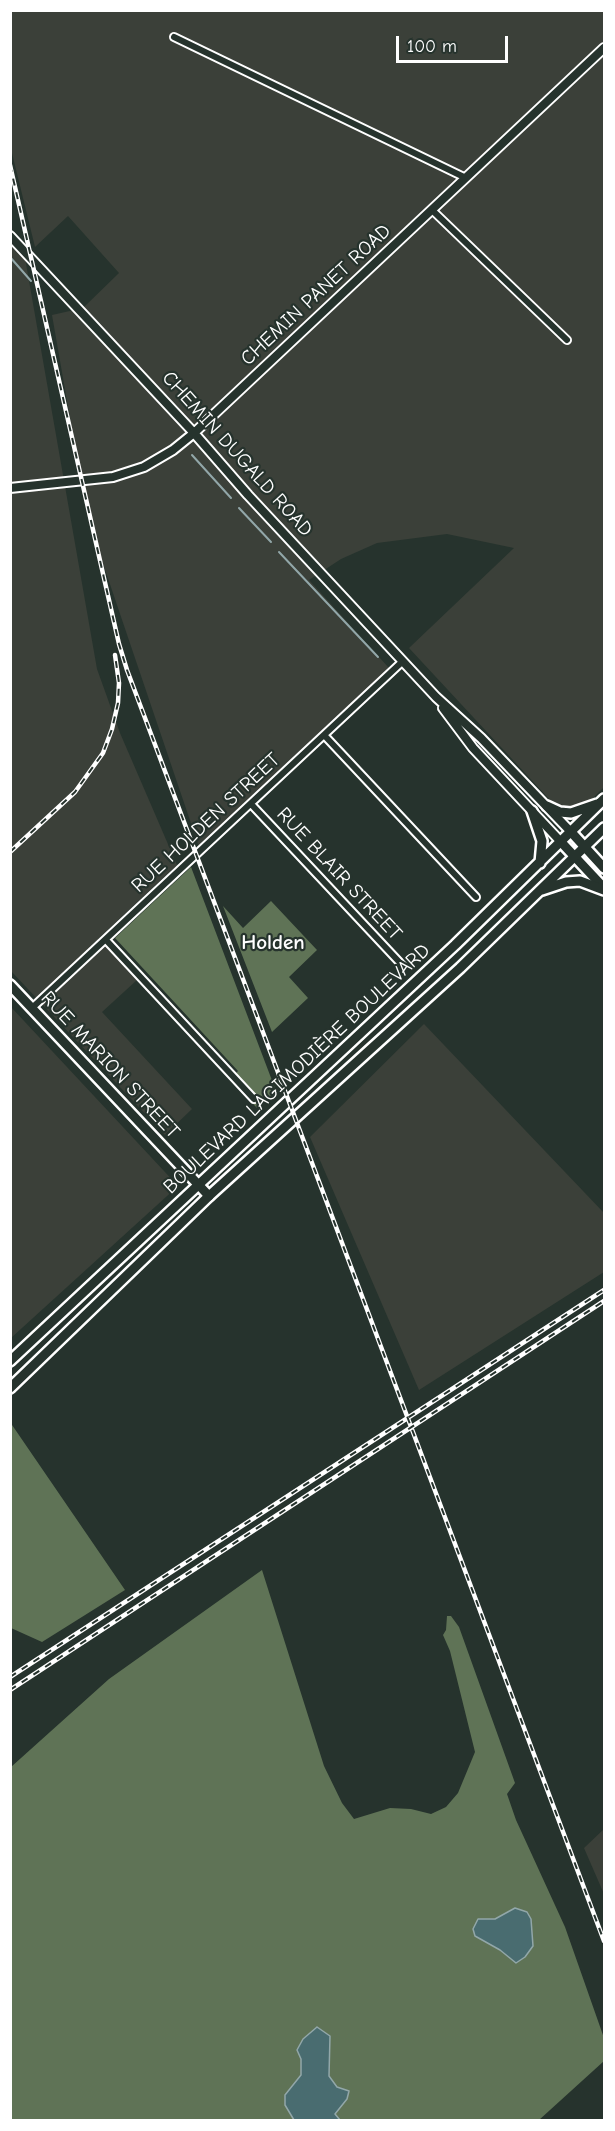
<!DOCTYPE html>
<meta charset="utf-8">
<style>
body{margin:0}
#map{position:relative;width:615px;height:2131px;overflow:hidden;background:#26332d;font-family:"Comic Neue",sans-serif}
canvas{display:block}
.frame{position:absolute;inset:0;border:12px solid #fff;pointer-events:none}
.scale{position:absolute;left:396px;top:36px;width:112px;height:27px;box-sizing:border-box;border:3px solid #fff;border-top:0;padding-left:8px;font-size:18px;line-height:21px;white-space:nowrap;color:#fff;-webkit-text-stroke:4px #26332d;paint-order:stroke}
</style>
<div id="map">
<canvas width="615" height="2131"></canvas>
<div class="frame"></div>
<div class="scale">100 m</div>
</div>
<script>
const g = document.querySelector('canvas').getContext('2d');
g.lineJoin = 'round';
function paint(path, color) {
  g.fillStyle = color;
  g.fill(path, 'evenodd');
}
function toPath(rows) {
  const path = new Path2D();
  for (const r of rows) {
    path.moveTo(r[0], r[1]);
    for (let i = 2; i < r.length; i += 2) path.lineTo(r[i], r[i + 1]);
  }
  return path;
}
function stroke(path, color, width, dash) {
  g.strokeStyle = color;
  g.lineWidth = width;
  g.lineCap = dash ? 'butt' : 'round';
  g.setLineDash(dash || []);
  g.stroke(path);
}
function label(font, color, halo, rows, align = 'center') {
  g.font = font + ' "Comic Neue",sans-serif';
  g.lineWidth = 4.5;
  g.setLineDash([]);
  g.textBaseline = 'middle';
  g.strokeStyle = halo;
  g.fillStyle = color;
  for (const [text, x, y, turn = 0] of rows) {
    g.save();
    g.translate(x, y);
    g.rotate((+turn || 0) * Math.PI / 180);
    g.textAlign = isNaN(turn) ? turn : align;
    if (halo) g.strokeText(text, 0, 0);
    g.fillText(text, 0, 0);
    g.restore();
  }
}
const built = toPath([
 [10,11,604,11,604,787,591,800,580,807,570,809,561,808,551,801,409,648,514,548,447,534,377,543,341,559,309,580,389,668,199,847,95,540,81,481,52,315,83,308,119,273,68,216,35,247,11,149],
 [11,243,25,258,97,669,120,733,177,865,98,939,137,980,102,1012,192,1109,165,1135,11,971],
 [11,1007,178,1186,11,1338],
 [424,1024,604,1213,604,1272,419,1390,310,1137],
 [604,1829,604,1894,584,1848]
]);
const green = toPath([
 [191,867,276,1091,257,1108,230,1079,238,1071,115,938],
 [271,901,317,950,289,977,308,998,272,1032,223,906,243,928],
 [10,1422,125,1590,42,1642,11,1628],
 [262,1570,324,1766,342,1803,354,1819,390,1808,411,1809,431,1814,446,1807,458,1793,475,1752,450,1651,443,1635,446,1630,447,1616,451,1616,459,1627,515,1783,507,1794,516,1820,565,1927,604,2038,604,2061,539,2120,11,2120,11,1767,109,1679]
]);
const water = toPath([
 [515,1908,527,1912,531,1919,533,1946,525,1957,516,1963,500,1950,475,1936,473,1929,478,1919,495,1919,515,1908],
 [317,2027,330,2036,329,2076,337,2087,349,2091,347,2099,335,2114,340,2120,294,2120,285,2105,285,2095,301,2075,301,2059,297,2050,303,2039,317,2027]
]);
const stream = toPath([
 [10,257,31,281],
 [192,455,231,498],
 [239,508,271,542],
 [279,552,378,657]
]);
const minor = toPath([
 [174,37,466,178],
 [432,210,567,340],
 [324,735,476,897],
 [251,804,403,966],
 [106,940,254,1099],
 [32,1008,403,661]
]);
const tertiary = toPath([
 [10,236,194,433,248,495,436,697,481,738,571,832],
 [10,488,113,477,144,467,173,450,194,433,604,48],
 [443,708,473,748,561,842]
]);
const secondary = toPath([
 [571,832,604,868],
 [561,842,604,888],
 [10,985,209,1196]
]);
const primary = toPath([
 [547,806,560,812,571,813,597,804],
 [532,811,542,841,540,863],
 [542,890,566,882,580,881,604,890],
 [10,1361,455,945,604,799],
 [10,1388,209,1196,460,968,604,828]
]);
const rail = toPath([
 [10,165,119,644,127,670,604,1941],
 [10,852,75,792,103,753,112,729,118,703,119,683,115,655],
 [10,1677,604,1290],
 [10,1690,604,1301]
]);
const streetNames = [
 ["CHEMIN PANET ROAD",316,295,-43],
 ["CHEMIN DUGALD ROAD",237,454,48],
 ["RUE HOLDEN STREET",206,823,-43],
 ["RUE BLAIR STREET",339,874,47],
 ["RUE MARION STREET",110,1065,47],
 ["BOULEVARD LAGIMODIÈRE BOULEVARD",297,1069,-43]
];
const neighbourhoodNames = [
 ["Holden",273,943]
];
paint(built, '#3b4039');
paint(green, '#5f7356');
paint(water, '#496c70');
stroke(water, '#92a7a9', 1.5);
stroke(stream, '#92a7a9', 2);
stroke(minor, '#fff', 10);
stroke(tertiary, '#fff', 12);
stroke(secondary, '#fff', 14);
stroke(primary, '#fff', 14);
stroke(minor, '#26332d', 6);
stroke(tertiary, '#26332d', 8);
stroke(secondary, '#26332d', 9);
stroke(primary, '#26332d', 9);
stroke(rail, '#fff', 4.5);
stroke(rail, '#26332d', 2, [7]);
label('20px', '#fff', '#26332d', streetNames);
label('bold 21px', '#fff', '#26332d', neighbourhoodNames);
</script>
